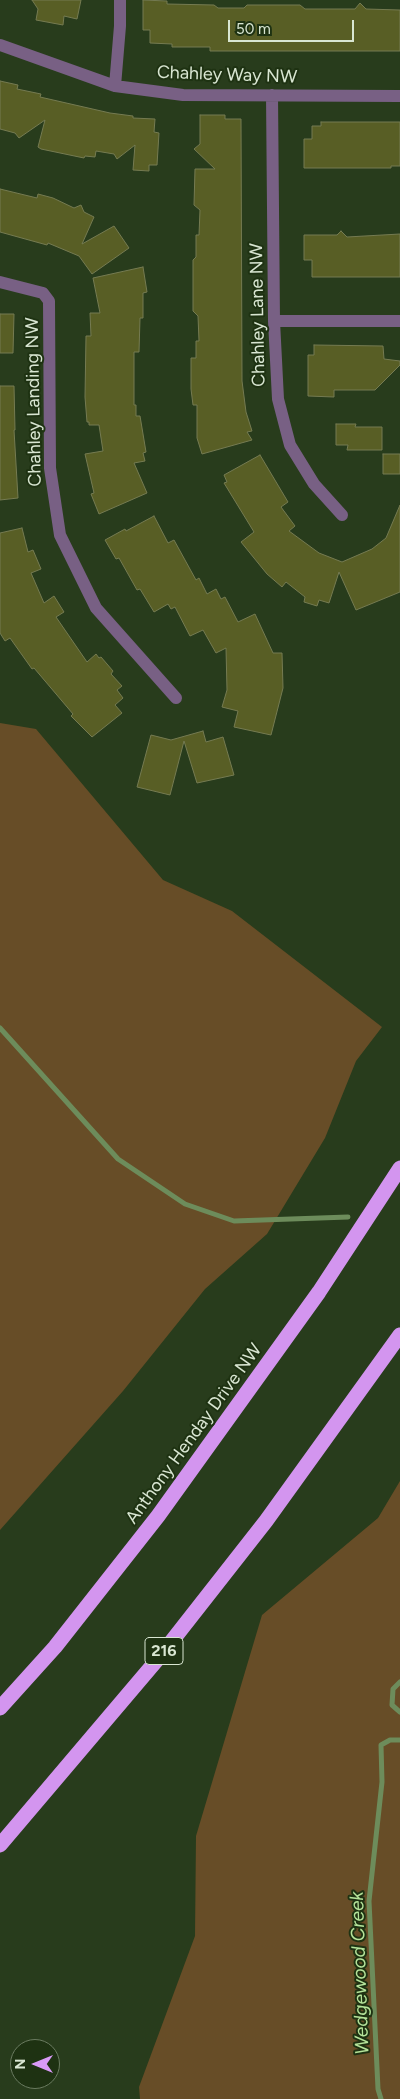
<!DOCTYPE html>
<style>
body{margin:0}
#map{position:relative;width:400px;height:2099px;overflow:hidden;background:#283c1c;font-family:Figtree,sans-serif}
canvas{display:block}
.north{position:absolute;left:10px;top:2039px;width:50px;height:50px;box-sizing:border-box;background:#1e3212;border:1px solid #697a5f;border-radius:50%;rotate:270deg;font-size:14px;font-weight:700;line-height:20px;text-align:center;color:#d9e6d2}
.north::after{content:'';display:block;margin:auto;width:18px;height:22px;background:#d99af7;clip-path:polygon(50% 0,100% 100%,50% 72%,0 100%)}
.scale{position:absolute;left:228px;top:20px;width:126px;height:22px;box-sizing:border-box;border:2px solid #d9e6d2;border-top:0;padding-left:6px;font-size:15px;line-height:18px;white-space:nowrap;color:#d9e6d2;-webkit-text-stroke:4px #1e3212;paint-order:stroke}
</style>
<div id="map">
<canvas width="400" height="2099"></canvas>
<div class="north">N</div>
<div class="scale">50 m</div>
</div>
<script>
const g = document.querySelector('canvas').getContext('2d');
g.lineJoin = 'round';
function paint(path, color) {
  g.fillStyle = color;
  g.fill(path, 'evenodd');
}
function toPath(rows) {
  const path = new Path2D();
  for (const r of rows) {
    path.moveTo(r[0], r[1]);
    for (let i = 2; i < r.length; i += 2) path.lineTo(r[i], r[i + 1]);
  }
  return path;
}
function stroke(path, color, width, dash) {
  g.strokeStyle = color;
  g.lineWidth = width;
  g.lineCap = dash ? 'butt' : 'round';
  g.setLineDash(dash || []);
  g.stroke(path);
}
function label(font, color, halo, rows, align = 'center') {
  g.font = font + ' Figtree,sans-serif';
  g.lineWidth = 4;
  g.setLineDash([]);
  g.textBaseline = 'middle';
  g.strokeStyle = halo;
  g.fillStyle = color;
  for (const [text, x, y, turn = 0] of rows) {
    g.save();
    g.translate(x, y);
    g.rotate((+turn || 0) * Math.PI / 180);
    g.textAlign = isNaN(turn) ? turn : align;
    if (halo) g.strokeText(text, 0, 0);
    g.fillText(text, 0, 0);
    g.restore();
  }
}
const green = toPath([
 [0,723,36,729,163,880,232,911,382,1027,356,1061,325,1138,267,1234,205,1289,123,1391,0,1530],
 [400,1481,400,2099,140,2099,139,2087,195,1936,196,1836,262,1615,378,1518]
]);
const stream = toPath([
 [0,1028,118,1159,185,1204,234,1221,348,1217],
 [400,1682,393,1689,392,1705,400,1712],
 [381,2099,378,2089,369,1901,382,1782,381,1745,390,1740,400,1740]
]);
const building = toPath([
 [32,0,81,0,77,19,64,16,63,25,36,20,38,9,32,0],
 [143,0,167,1,167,4,214,5,218,8,244,8,247,5,300,5,305,9,355,9,360,3,366,9,400,10,400,51,210,51,210,47,172,47,172,44,150,43,150,30,143,30,143,0],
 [0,81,18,85,17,89,41,94,40,97,110,113,133,116,133,118,155,119,154,132,159,133,157,165,149,165,149,171,133,170,135,145,117,159,114,154,96,151,95,157,85,156,84,158,41,149,38,147,45,120,19,138,15,133,0,129,0,81],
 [200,115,225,115,225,119,241,119,242,381,246,412,252,431,247,432,252,440,202,454,197,438,197,405,193,405,191,389,191,358,196,358,196,341,199,341,198,316,193,311,193,260,196,257,196,235,199,235,200,210,194,205,195,169,215,169,194,149,200,144,200,115],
 [321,122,400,122,400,166,391,166,391,168,304,168,304,139,312,139,312,126,321,126,321,122],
 [0,189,37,198,38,194,53,198,74,208,81,205,84,212,94,217,82,244,114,226,129,248,92,274,79,256,48,243,47,245,0,232,0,189],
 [341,231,347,237,400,234,400,277,312,277,312,260,304,260,304,235,337,235,341,231],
 [143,267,147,292,143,293,143,318,140,318,139,352,134,352,134,405,136,405,136,416,140,416,146,452,143,453,145,461,134,463,147,493,99,514,91,494,94,493,85,454,103,451,99,425,89,425,89,422,87,422,85,397,86,336,91,336,90,313,100,313,93,278,143,267],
 [0,314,14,314,13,353,0,353,0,314],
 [314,345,383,346,384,359,400,361,400,365,375,390,334,390,334,397,308,396,308,355,314,355,314,345],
 [0,386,14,386,15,430,14,430,18,498,0,500,0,386],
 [336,424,356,424,355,427,382,427,382,450,347,450,348,445,336,445,336,424],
 [383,454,400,454,400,474,383,474,383,454],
 [260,455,288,502,281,507,295,526,289,531,319,553,342,562,372,549,386,538,400,505,400,592,356,610,339,572,329,603,319,600,317,606,304,602,305,597,286,582,282,587,267,574,241,542,254,532,224,483,227,482,224,475,260,455],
 [154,516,168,543,174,540,196,580,199,578,207,594,216,589,221,599,225,597,238,622,255,614,273,653,282,653,283,688,271,735,234,727,238,711,222,707,227,690,226,648,216,653,203,630,190,636,175,607,171,609,168,604,154,612,140,589,137,590,119,558,116,559,105,540,125,529,126,531,154,516],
 [22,528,28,552,33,550,41,569,31,573,44,603,54,596,64,612,56,617,87,662,96,654,99,658,101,657,113,671,111,674,122,686,117,690,123,698,115,705,122,713,92,737,71,716,73,714,34,668,32,669,10,638,5,641,0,633,0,533,22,528],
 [203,731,206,742,223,737,234,775,197,783,184,741,170,795,137,787,151,735,171,740,203,731]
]);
const street = toPath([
 [0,45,115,86,183,95,400,96],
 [115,86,120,26,120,0],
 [272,95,274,321,278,399,290,445,314,484,342,515],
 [0,282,43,293,49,301,50,468,60,535,96,608,176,698],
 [274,321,400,321]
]);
const highway = toPath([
 [0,1708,55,1647,158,1516,319,1292,400,1168],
 [0,1845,157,1660,266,1521,400,1335]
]);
const shields = [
 [164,1651,38]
];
const shieldNames = [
 ["216",164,1651]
];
const streetNames = [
 ["Chahley Way NW",227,75,2],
 ["Chahley Lane NW",258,315,-91],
 ["Chahley Landing NW",34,402,-91],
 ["Anthony Henday Drive NW",194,1434,-54]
];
const waterNames = [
 ["Wedgewood Creek",360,1973,-92]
];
paint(green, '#674d27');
stroke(stream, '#6d8c5b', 5);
paint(building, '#585e25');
stroke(building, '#757b52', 1);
stroke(street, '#786084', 12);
stroke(highway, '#d395ef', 15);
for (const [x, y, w] of shields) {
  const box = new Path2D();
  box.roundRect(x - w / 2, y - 13.5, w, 27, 4);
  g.fillStyle = '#1e3212';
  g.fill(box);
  stroke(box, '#d9e6d2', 1);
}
label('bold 16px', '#d9e6d2', null, shieldNames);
label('18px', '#d9e6d2', '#1e3212', streetNames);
label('italic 19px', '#b5e49a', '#1e3212', waterNames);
</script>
